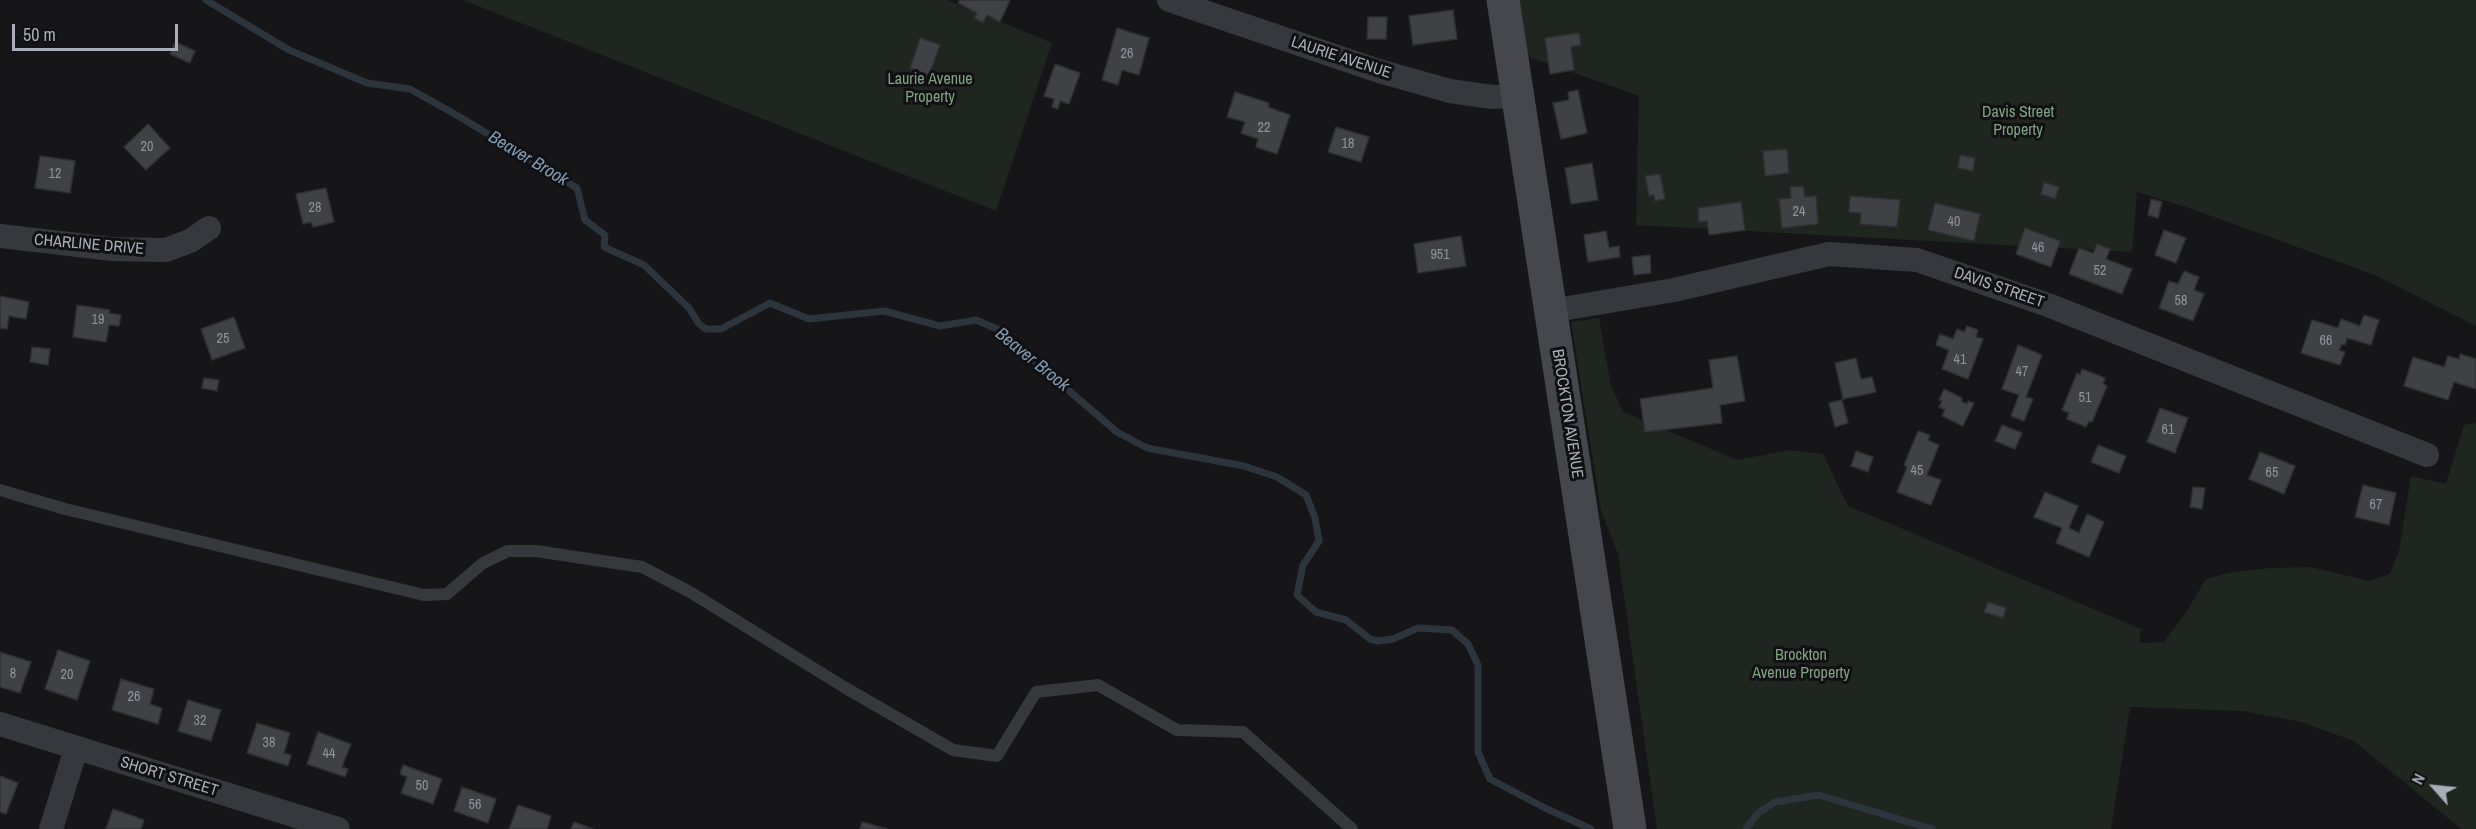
<!DOCTYPE html>
<style>
body{margin:0}
#map{position:relative;width:2476px;height:829px;overflow:hidden;background:#161618;font-family:"Archivo Narrow",sans-serif}
canvas{display:block}
.north{position:absolute;left:2404px;top:757px;width:60px;height:60px;-webkit-text-stroke:4px #111113;paint-order:stroke;rotate:297deg;font-size:16px;font-weight:700;line-height:24px;text-align:center;color:#a8adb8}
.north::after{content:'';display:block;margin:auto;width:21px;height:27px;background:#a8adb8;clip-path:polygon(50% 0,100% 100%,50% 72%,0 100%)}
.scale{position:absolute;left:12px;top:24px;width:166px;height:27px;box-sizing:border-box;border:3px solid #a8adb8;border-top:0;padding-left:8px;font-size:18px;line-height:21px;white-space:nowrap;color:#a8adb8;-webkit-text-stroke:4px #111113;paint-order:stroke}
</style>
<div id="map">
<canvas width="2476" height="829"></canvas>
<div class="north">N</div>
<div class="scale">50 m</div>
</div>
<script>
const g = document.querySelector('canvas').getContext('2d');
g.lineJoin = 'round';
function paint(path, color) {
  g.fillStyle = color;
  g.fill(path, 'evenodd');
}
function toPath(rows) {
  const path = new Path2D();
  for (const r of rows) {
    path.moveTo(r[0], r[1]);
    for (let i = 2; i < r.length; i += 2) path.lineTo(r[i], r[i + 1]);
  }
  return path;
}
function stroke(path, color, width, dash) {
  g.strokeStyle = color;
  g.lineWidth = width;
  g.lineCap = dash ? 'butt' : 'round';
  g.setLineDash(dash || []);
  g.stroke(path);
}
function label(font, color, halo, rows, align = 'center') {
  g.font = font + ' "Archivo Narrow",sans-serif';
  g.lineWidth = 6;
  g.setLineDash([]);
  g.textBaseline = 'middle';
  g.strokeStyle = halo;
  g.fillStyle = color;
  for (const [text, x, y, turn = 0] of rows) {
    g.save();
    g.translate(x, y);
    g.rotate((+turn || 0) * Math.PI / 180);
    g.textAlign = isNaN(turn) ? turn : align;
    if (halo) g.strokeText(text, 0, 0);
    g.fillText(text, 0, 0);
    g.restore();
  }
}
const green = toPath([
 [463,0,947,0,1052,43,996,211],
 [1497,0,2476,0,2476,326,2375,275,2189,208,2137,192,2132,252,1636,225,1639,96,1524,55],
 [1599,318,1611,385,1623,412,1737,460,1790,450,1823,454,1848,506,2141,629,2139,643,2164,642,2187,611,2206,579,2233,572,2271,568,2310,567,2370,581,2390,574,2399,551,2411,476,2446,484,2464,425,2476,423,2476,829,2461,829,2354,741,2301,722,2243,711,2130,707,2111,829,1657,829,1618,554,1601,510,1571,322]
]);
const stream = toPath([
 [206,0,289,50,367,83,410,89,460,117,577,188,585,220,605,235,604,247,644,265,689,308,699,324,706,329,721,329,770,303,809,319,884,311,940,326,976,320,997,329,1117,432,1147,448,1244,466,1277,477,1306,495,1315,518,1319,541,1303,565,1297,595,1316,612,1346,620,1370,639,1378,641,1393,639,1418,628,1452,630,1468,644,1478,665,1478,752,1490,779,1545,808,1591,829],
 [1746,829,1757,814,1775,802,1819,795,1932,829]
]);
const building = toPath([
 [960,0,1010,0,1000,22,987,15,983,23,974,18,977,13,958,3,960,0],
 [1453,10,1457,39,1413,45,1409,16,1453,10],
 [1368,17,1387,17,1386,39,1367,39,1368,17],
 [1117,28,1149,38,1139,75,1122,70,1118,85,1102,80,1117,28],
 [1579,33,1581,45,1571,47,1574,70,1550,74,1545,38,1579,33],
 [920,38,940,45,929,75,910,68,920,38],
 [175,42,195,51,190,63,170,54,175,42],
 [1055,64,1080,73,1069,104,1060,101,1058,109,1052,107,1054,99,1044,96,1055,64],
 [1578,90,1587,133,1561,139,1553,103,1569,100,1568,92,1578,90],
 [1235,92,1269,103,1268,107,1290,115,1277,154,1256,147,1258,139,1241,133,1245,122,1227,117,1235,92],
 [148,124,170,148,146,170,124,147,148,124],
 [1336,127,1369,137,1361,162,1328,152,1336,127],
 [1787,149,1789,173,1765,176,1763,151,1787,149],
 [1960,155,1975,158,1973,171,1958,168,1960,155],
 [40,156,75,161,70,193,35,188,40,156],
 [1592,163,1598,200,1571,204,1565,168,1592,163],
 [1660,174,1665,199,1655,201,1654,195,1649,196,1645,176,1660,174],
 [2044,182,2059,187,2055,199,2041,194,2044,182],
 [1803,186,1805,197,1816,196,1818,224,1782,228,1779,199,1791,198,1790,187,1803,186],
 [326,188,334,222,313,227,311,222,303,224,296,194,326,188],
 [1850,196,1900,200,1897,227,1860,224,1861,213,1849,212,1850,196],
 [2151,199,2162,202,2158,218,2148,215,2151,199],
 [1741,202,1745,230,1709,235,1707,221,1699,222,1698,208,1741,202],
 [1935,203,1980,214,1974,241,1928,230,1935,203],
 [2025,228,2060,241,2051,267,2016,254,2025,228],
 [2164,230,2186,238,2176,263,2155,255,2164,230],
 [1606,231,1609,248,1619,246,1620,257,1588,262,1584,235,1606,231],
 [1461,236,1466,266,1418,273,1414,244,1461,236],
 [2097,244,2110,249,2106,259,2132,269,2122,294,2069,274,2079,248,2093,253,2097,244],
 [1650,255,1651,273,1634,275,1632,257,1650,255],
 [2184,271,2199,277,2194,290,2204,294,2193,321,2159,308,2169,281,2178,284,2184,271],
 [0,296,29,302,26,319,9,316,7,329,0,328,0,296],
 [77,305,110,310,109,313,121,315,119,326,109,325,106,342,73,337,77,305],
 [2364,315,2379,320,2371,345,2347,338,2345,345,2342,344,2339,350,2345,352,2340,365,2301,353,2312,320,2338,328,2341,319,2360,326,2364,315],
 [234,317,245,348,212,360,201,329,234,317],
 [1967,326,1978,330,1976,337,1983,339,1968,379,1942,369,1949,350,1936,345,1940,334,1953,339,1957,329,1964,332,1967,326],
 [2018,345,2042,355,2026,397,2033,399,2024,421,2011,416,2019,395,2002,389,2018,345],
 [32,347,50,349,48,365,30,362,32,347],
 [2460,354,2476,359,2476,389,2454,382,2448,400,2404,386,2413,357,2444,367,2448,356,2459,359,2460,354],
 [1737,356,1745,401,1720,405,1722,423,1645,432,1640,399,1713,388,1709,360,1737,356],
 [1856,358,1861,379,1872,377,1876,392,1843,399,1835,363,1856,358],
 [2082,369,2105,378,2103,384,2107,386,2092,422,2089,421,2086,427,2067,419,2069,413,2062,410,2077,373,2080,375,2082,369],
 [204,378,219,380,217,391,202,388,204,378],
 [1944,389,1962,398,1961,401,1967,404,1968,401,1974,403,1963,426,1942,416,1945,410,1939,407,1942,401,1939,400,1944,389],
 [1842,400,1848,423,1835,427,1829,403,1842,400],
 [2160,408,2188,418,2175,453,2147,442,2160,408],
 [2002,425,2022,433,2015,449,1995,441,2002,425],
 [1918,431,1930,435,1928,440,1939,445,1927,475,1941,480,1931,505,1897,492,1907,467,1904,465,1918,431],
 [2098,445,2126,456,2119,473,2091,462,2098,445],
 [1856,451,1873,457,1868,472,1851,466,1856,451],
 [2260,452,2295,466,2284,494,2249,479,2260,452],
 [2363,485,2396,493,2389,525,2355,517,2363,485],
 [2193,487,2205,488,2202,509,2190,507,2193,487],
 [2045,492,2078,506,2069,528,2079,533,2087,514,2104,522,2089,557,2056,543,2062,528,2034,517,2045,492],
 [1988,602,2006,608,2003,618,1984,612,1988,602],
 [58,650,90,661,77,700,45,689,58,650],
 [0,652,31,662,20,693,0,687,0,652],
 [121,679,154,689,150,704,162,708,158,724,112,710,121,679],
 [188,700,221,710,211,741,178,731,188,700],
 [257,723,290,733,284,753,291,755,288,766,247,753,257,723],
 [318,732,351,744,342,767,348,769,345,777,307,764,318,732],
 [403,765,442,779,433,804,401,793,407,777,400,774,403,765],
 [0,776,18,783,6,814,0,812,0,776],
 [462,787,496,799,488,823,454,811,462,787],
 [518,805,551,816,547,829,509,829,518,805],
 [113,809,144,820,141,829,106,829,113,809],
 [574,822,593,829,571,829,574,822],
 [862,822,887,829,860,829,862,822]
]);
const lane = toPath([
 [0,490,65,509,424,595,447,594,483,563,508,551,536,551,642,567,690,592,844,687,953,750,997,756,1036,692,1098,685,1177,730,1243,732,1352,829]
]);
const street = toPath([
 [1169,0,1379,71,1450,91,1492,97,1517,96],
 [0,236,112,249,166,250,190,241,209,228],
 [1550,311,1674,290,1829,254,1917,260,2048,305,2427,455],
 [0,724,338,829],
 [51,829,76,749]
]);
const secondary = toPath([
 [1503,0,1630,829]
]);
const numberNames = [
 ["26",1127,54],
 ["22",1264,128],
 ["18",1348,144],
 ["20",147,147],
 ["12",55,174],
 ["28",315,208],
 ["24",1799,212],
 ["40",1954,222],
 ["46",2038,248],
 ["951",1440,255],
 ["52",2100,271],
 ["58",2181,301],
 ["19",98,320],
 ["25",223,339],
 ["66",2326,341],
 ["41",1960,360],
 ["47",2022,372],
 ["51",2085,398],
 ["61",2168,430],
 ["45",1917,471],
 ["65",2272,473],
 ["67",2376,505],
 ["8",13,674],
 ["20",67,675],
 ["26",134,697],
 ["32",200,721],
 ["38",269,743],
 ["44",329,754],
 ["50",422,786],
 ["56",475,805]
];
const streetNames = [
 ["LAURIE AVENUE",1341,58,18],
 ["CHARLINE DRIVE",89,245,5],
 ["DAVIS STREET",1999,288,19],
 ["BROCKTON AVENUE",1567,414,81],
 ["SHORT STREET",169,777,17]
];
const parkNames = [
 ["Laurie Avenue",930,80],
 ["Property",930,98],
 ["Davis Street",2018,113],
 ["Property",2018,131],
 ["Brockton",1801,656],
 ["Avenue Property",1801,674]
];
const waterNames = [
 ["Beaver Brook",528,159,31],
 ["Beaver Brook",1032,360,39]
];
paint(green, '#1e261f');
stroke(stream, '#2c353c', 7);
paint(building, '#404145');
stroke(building, '#303034', 1.5);
stroke(lane, '#37383d', 12);
stroke(street, '#37383d', 24);
stroke(secondary, '#45474d', 33);
label('14px', '#8e929b', null, numberNames);
label('16px', '#a8adb8', '#111113', streetNames);
label('16px', '#7fa381', '#111113', parkNames);
label('italic 18px', '#7f9bb3', '#111113', waterNames);
</script>
